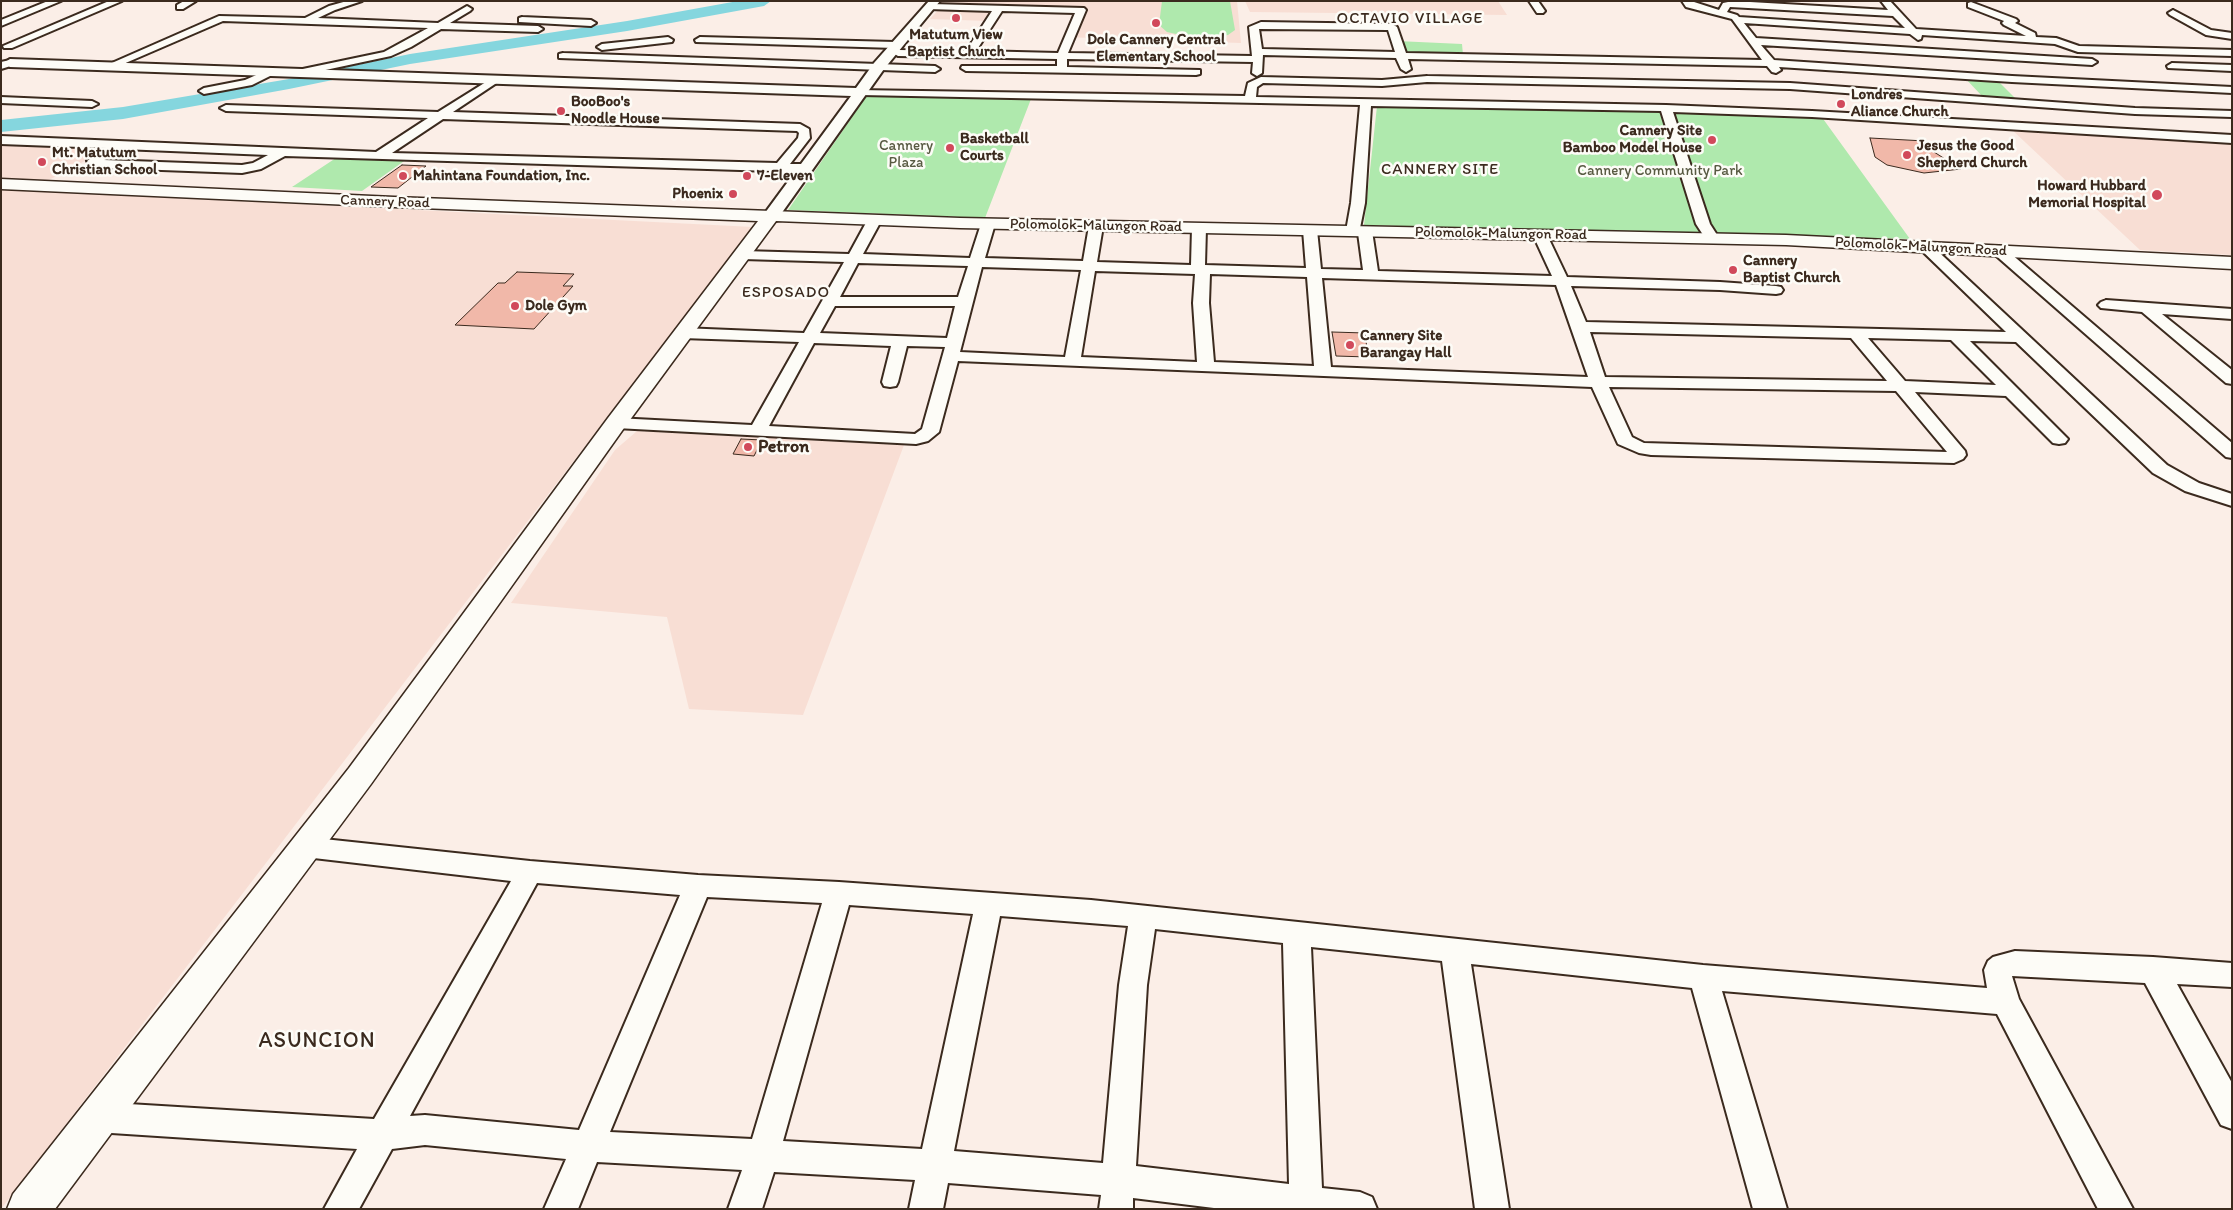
<!DOCTYPE html>
<style>
body{margin:0}
#map{position:relative;width:2233px;height:1210px;overflow:hidden;background:#fbeee7;font-family:Itim,sans-serif}
canvas{display:block}
.frame{position:absolute;inset:0;border:2px solid #3b2a1e;pointer-events:none}
</style>
<div id="map">
<canvas width="2233" height="1210"></canvas>
<div class="frame"></div>
</div>
<script>
const g = document.querySelector('canvas').getContext('2d');
g.lineJoin = 'round';
function paint(path, color) {
  g.fillStyle = color;
  g.fill(path, 'evenodd');
}
function toPath(rows) {
  const path = new Path2D();
  for (const r of rows) {
    path.moveTo(r[0], r[1]);
    for (let i = 2; i < r.length; i += 2) path.lineTo(r[i], r[i + 1]);
  }
  return path;
}
function stroke(path, color, width, dash) {
  g.strokeStyle = color;
  g.lineWidth = width;
  g.lineCap = dash ? 'butt' : 'round';
  g.setLineDash(dash || []);
  g.stroke(path);
}
function label(font, color, halo, rows, align = 'center') {
  g.font = font + ' Itim,sans-serif';
  g.lineWidth = 5;
  g.setLineDash([]);
  g.textBaseline = 'middle';
  g.strokeStyle = halo;
  g.fillStyle = color;
  for (const [text, x, y, turn = 0] of rows) {
    g.save();
    g.translate(x, y);
    g.rotate((+turn || 0) * Math.PI / 180);
    g.textAlign = isNaN(turn) ? turn : align;
    if (halo) g.strokeText(text, 0, 0);
    g.fillText(text, 0, 0);
    g.restore();
  }
}
const built = toPath([
 [940,1,1237,1,1241,43,1063,37,1081,10,936,6],
 [1245,1,1498,1,1507,15,1250,12],
 [940,8,996,9,988,21,930,19],
 [2010,128,2232,141,2232,255,2140,250],
 [1,140,115,145,47,181,1,178],
 [1,189,753,227,1,1209],
 [637,431,904,445,803,715,689,709,667,617,511,603,615,450]
]);
const green = toPath([
 [1162,1,1230,1,1235,30,1228,35,1213,38,1185,36,1167,32,1159,25],
 [1397,41,1462,44,1463,55,1399,52],
 [1964,77,1996,79,2016,99,1982,96],
 [868,94,1031,99,985,218,788,210],
 [1377,106,1674,111,1821,116,1910,239,1364,225],
 [339,156,407,159,362,191,292,187]
]);
const river = toPath([
 [738,1,771,1,764,6,627,31,410,64,289,89,123,119,1,132,1,120,123,107,289,79,410,54,627,21,738,1]
]);
const building = toPath([
 [1870,138,1925,141,1934,152,1961,169,1924,173,1887,165,1875,157,1870,138],
 [402,165,426,166,398,188,371,187,402,165],
 [517,272,574,274,563,286,573,286,534,329,455,325,498,283,505,283,517,272],
 [1332,332,1365,333,1368,357,1336,356,1332,332],
 [741,439,762,440,754,456,733,454,741,439]
]);
const minor = toPath([
 [48,1,61,1,1,26,1,20,48,1],
 [109,1,122,1,12,48,4,48,3,46,109,1],
 [184,1,196,1,183,9,177,9,177,5,184,1],
 [347,1,362,1,335,10,318,18,438,23,467,6,472,9,470,11,450,23,538,26,543,29,538,32,441,29,411,47,391,56,302,75,298,74,298,70,384,52,428,28,223,21,114,68,110,69,105,66,219,16,305,18,329,6,347,1],
 [1529,1,1538,1,1545,11,1543,13,1537,13,1529,1],
 [1682,1,1691,1,1719,10,1723,3,1733,1,1888,10,1881,1,1890,1,1916,29,2026,36,2004,25,2002,23,2004,21,1968,7,1968,3,1971,2,2016,19,2018,21,2015,23,2035,33,2036,37,2056,38,2079,46,2232,50,2232,56,2078,52,2055,44,1922,35,1921,39,1918,40,1910,34,1744,23,1756,38,2092,59,2097,62,2092,65,1761,45,1774,60,2012,76,2232,87,2232,93,2012,82,1779,67,1781,70,1776,73,1772,72,1767,66,1408,59,1411,69,1406,72,1401,69,1396,58,1263,55,1262,73,1257,76,1252,73,1253,62,1067,59,1067,67,1200,70,1200,74,1196,75,966,71,961,68,962,66,1057,66,1057,59,898,56,893,53,898,50,966,51,992,11,928,9,926,7,931,4,1084,8,1086,10,1068,53,1252,56,1249,27,1261,22,1392,24,1397,27,1406,53,1762,60,1732,19,1686,7,1682,1],
 [1730,7,1893,16,1905,28,1739,17,1737,15,1727,12,1730,7],
 [1002,11,1075,13,1058,53,976,51,1002,11],
 [1259,29,1388,30,1395,52,1262,49,1259,29],
 [2173,10,2211,30,2232,33,2232,39,2206,35,2170,15,2168,13,2173,10],
 [522,17,591,20,596,23,591,26,519,22,519,18,522,17],
 [668,37,673,40,672,42,602,50,597,47,602,44,668,37],
 [700,37,895,42,900,45,895,48,696,42,695,40,700,37],
 [563,53,935,66,940,69,935,72,559,58,559,54,563,53],
 [10,60,15,63,14,65,1,69,1,62,10,60],
 [2172,63,2232,65,2232,71,2168,68,2167,66,2172,63],
 [272,68,277,71,276,73,252,85,204,94,199,91,204,88,245,80,272,68],
 [1427,76,1790,83,2135,108,2232,111,2232,117,2135,114,1790,89,1427,82,1382,86,1263,83,1257,87,1256,97,1666,105,1812,111,2232,135,2232,143,1812,117,1673,112,1710,224,1719,238,1712,242,1707,241,1696,224,1661,111,1371,106,1365,203,1360,228,1370,228,1372,231,1378,271,1552,276,1533,235,1540,231,1547,235,1567,277,1720,282,1776,286,1781,287,1783,290,1781,293,1776,294,1720,290,1571,286,1586,322,2006,332,1917,246,1924,242,1929,243,2167,465,2199,483,2232,494,2232,506,2185,491,2153,473,2016,342,1970,341,2068,439,2065,443,2059,444,2053,443,2006,396,1915,392,1965,451,1966,455,1963,459,1954,463,1651,455,1639,453,1618,444,1592,387,958,361,939,432,928,441,916,444,616,428,610,427,607,423,610,419,616,418,752,425,799,342,682,338,676,336,674,333,676,330,682,328,804,333,844,262,743,259,736,255,743,251,849,254,867,221,874,217,881,221,863,254,970,258,981,224,988,220,995,224,985,258,1083,261,1089,226,1096,222,1103,226,1097,262,1191,265,1192,228,1199,224,1206,228,1205,265,1306,268,1303,230,1310,226,1317,230,1321,269,1363,270,1358,233,1353,235,1346,231,1351,203,1360,105,861,95,857,94,856,92,857,90,1245,96,1248,83,1261,77,1382,80,1427,76],
 [858,263,968,266,958,297,840,297,858,263],
 [982,267,1081,270,1065,357,960,352,982,267],
 [1095,271,1195,274,1193,303,1197,362,1081,357,1095,271],
 [1210,274,1307,277,1314,366,1214,362,1209,303,1210,274],
 [1322,278,1556,285,1588,377,1331,367,1322,278],
 [835,306,955,306,947,338,820,333,835,306],
 [1590,332,1851,338,1887,381,1605,377,1590,332],
 [1868,338,1951,340,1996,385,1905,381,1868,338],
 [814,343,891,346,882,382,884,386,890,387,896,386,898,382,907,346,945,347,922,429,915,434,769,426,814,343],
 [1609,387,1896,391,1947,452,1644,443,1632,437,1609,387],
 [494,77,498,78,499,80,498,82,453,112,800,124,809,129,810,138,790,164,805,164,811,168,805,172,285,156,261,169,242,173,108,168,89,164,87,161,106,148,1,144,1,136,376,152,428,118,226,111,220,108,226,105,438,112,494,77],
 [443,119,797,131,799,133,798,138,777,163,392,153,443,119],
 [122,149,268,155,253,163,242,165,104,160,122,149],
 [1,97,92,101,98,104,92,107,1,103,1,97],
 [1998,246,2003,247,2232,443,2232,458,2226,457,1993,253,1991,250,1993,247,1998,246],
 [2106,300,2232,309,2232,319,2162,314,2232,370,2232,384,2226,383,2142,312,2101,308,2098,305,2101,302,2106,300],
 [305,837,530,861,698,875,839,882,1091,900,1703,965,1987,988,1984,970,1988,961,1993,957,2015,951,2153,957,2232,963,2232,987,2177,984,2232,1083,2232,1129,2221,1125,2145,983,2012,976,2019,999,2133,1209,2098,1209,1997,1014,1722,991,1787,1209,1753,1209,1692,988,1471,964,1509,1209,1475,1209,1442,961,1311,947,1322,1188,1360,1192,1372,1197,1377,1209,1222,1209,1133,1198,1133,1209,1099,1209,1101,1195,948,1183,943,1209,909,1209,915,1180,774,1172,762,1209,728,1209,742,1170,597,1162,578,1209,544,1209,566,1159,425,1145,392,1149,359,1209,324,1209,357,1149,96,1132,85,1128,80,1117,85,1106,96,1102,374,1119,511,881,305,857,296,854,292,847,296,840,305,837],
 [537,883,680,895,579,1130,425,1115,410,1116,537,883],
 [707,897,822,903,752,1139,610,1132,707,897],
 [849,905,973,914,922,1149,783,1141,849,905],
 [1000,916,1128,926,1119,985,1103,1163,954,1151,1000,916],
 [1155,929,1283,943,1289,1184,1136,1166,1147,985,1155,929]
]);
const tertiary = toPath([
 [929,1,940,1,884,69,776,221,770,222,764,221,762,217,851,96,10,67,4,63,10,59,856,88,874,63,929,1]
]);
const secondary = toPath([
 [1,179,394,197,960,218,1786,235,2232,257,2232,269,1786,245,960,228,776,221,624,428,371,784,55,1209,7,1209,13,1194,349,768,608,418,758,221,394,207,1,189,1,179]
]);
const markers = [
 [956,18,5,"#d1495b"],
 [1156,23,5,"#d1495b"],
 [1841,104,5,"#d1495b"],
 [561,111,5,"#d1495b"],
 [1712,140,5,"#d1495b"],
 [950,148,5,"#d1495b"],
 [1907,155,5,"#d1495b"],
 [42,162,5,"#d1495b"],
 [403,176,5,"#d1495b"],
 [747,176,5,"#d1495b"],
 [733,194,5,"#d1495b"],
 [2157,195,6,"#d1495b"],
 [1733,270,5,"#d1495b"],
 [515,306,5,"#d1495b"],
 [1350,345,5,"#d1495b"],
 [748,447,5,"#d1495b"]
];
const farPoinames = [
 ["Matutum View",956,35,"center"],
 ["Baptist Church",956,52,"center"],
 ["Dole Cannery Central",1156,40,"center"],
 ["Elementary School",1156,57,"center"],
 ["Londres",1851,95],
 ["Aliance Church",1851,112],
 ["BooBoo's",571,102],
 ["Noodle House",571,119],
 ["Cannery Site",1702,131,"right"],
 ["Bamboo Model House",1702,148,"right"],
 ["Basketball",960,139],
 ["Courts",960,156],
 ["Jesus the Good",1917,146],
 ["Shepherd Church",1917,163],
 ["Mt. Matutum",52,153],
 ["Christian School",52,170],
 ["Mahintana Foundation, Inc.",413,176],
 ["7-Eleven",757,176],
 ["Howard Hubbard",2146,186,"right"],
 ["Memorial Hospital",2146,203,"right"],
 ["Phoenix",723,194,"right"],
 ["Cannery",1743,261],
 ["Baptist Church",1743,278],
 ["Dole Gym",525,306],
 ["Cannery Site",1360,336],
 ["Barangay Hall",1360,353]
];
const farParknames = [
 ["Cannery",906,146],
 ["Plaza",906,163],
 ["Cannery Community Park",1660,171]
];
const farStreetnames = [
 ["Cannery Road",385,202,2],
 ["Polomolok-Malungon Road",1096,226,1],
 ["Polomolok-Malungon Road",1501,234,1],
 ["Polomolok-Malungon Road",1921,247,3]
];
const farNeighbourhoodnames = [
 ["OCTAVIO VILLAGE",1410,19],
 ["ESPOSADO",786,293]
];
const farQuarternames = [
 ["CANNERY SITE",1440,170]
];
const poiNames = [
 ["Petron",758,447]
];
const nearNeighbourhoodnames = [
 ["ASUNCION",317,1041]
];
paint(built, '#f8ded4');
paint(green, '#afe9ad');
paint(river, '#85d6de');
paint(building, '#f1b8a9');
stroke(building, '#3b2a1e', 1);
stroke(minor, '#3b2a1e', 4);
stroke(tertiary, '#3b2a1e', 4);
stroke(secondary, '#3b2a1e', 3);
paint(minor, '#fdfcf7');
paint(tertiary, '#fdfcf7');
paint(secondary, '#fdfcf7');
for (const [x, y, r, color] of markers) {
  const dot = new Path2D();
  dot.arc(x, y, r, 0, 2 * Math.PI);
  g.fillStyle = color;
  g.fill(dot);
  stroke(dot, '#fdfcf7', 2);
}
label('bold 15px', '#3b2a1e', '#fdfcf7', farPoinames, 'left');
label('15px', '#585a42', '#fdfcf7', farParknames);
label('15px', '#3b2a1e', '#fdfcf7', farStreetnames);
g.letterSpacing = '1px';
label('16px', '#3b2a1e', '#fdfcf7', farNeighbourhoodnames);
g.letterSpacing = '0px';
g.letterSpacing = '1px';
label('16px', '#3b2a1e', '#fdfcf7', farQuarternames);
g.letterSpacing = '0px';
label('bold 18px', '#3b2a1e', '#fdfcf7', poiNames, 'left');
g.letterSpacing = '1px';
label('22px', '#3b2a1e', '#fdfcf7', nearNeighbourhoodnames);
g.letterSpacing = '0px';
</script>
